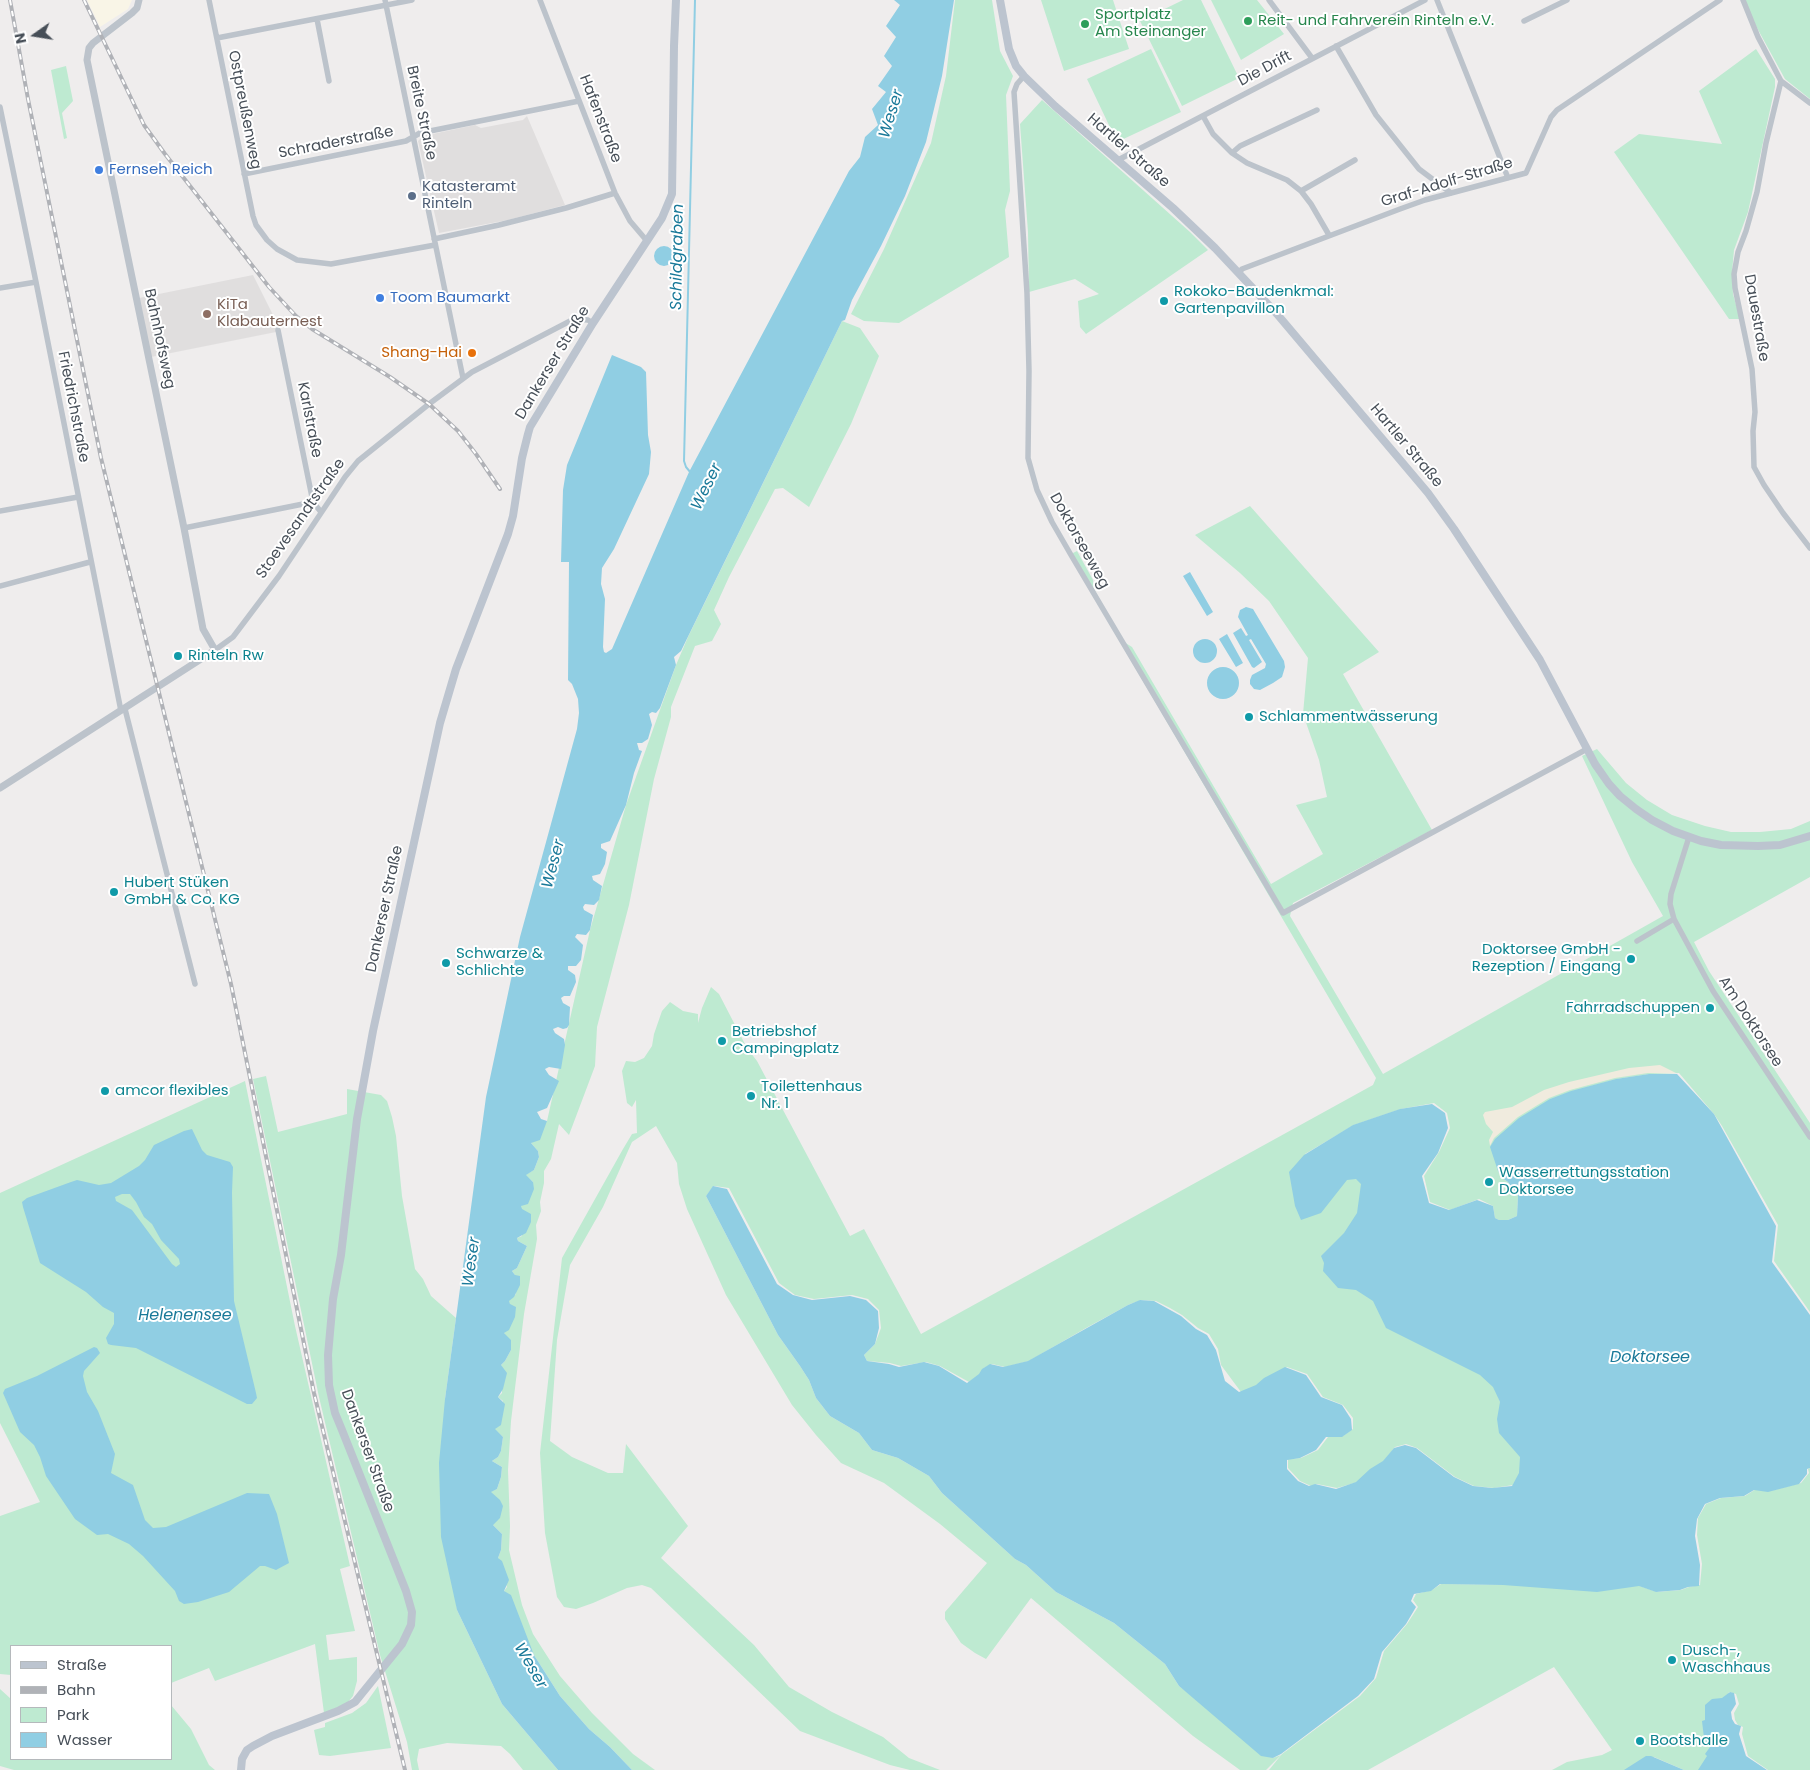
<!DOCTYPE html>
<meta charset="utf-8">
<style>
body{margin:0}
#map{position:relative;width:1810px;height:1770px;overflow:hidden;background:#efeded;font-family:Poppins,sans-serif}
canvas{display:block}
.legend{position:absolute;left:10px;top:1645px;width:162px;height:115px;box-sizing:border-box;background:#fff;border:1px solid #b5b9bc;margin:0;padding:6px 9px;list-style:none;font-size:15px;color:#474f58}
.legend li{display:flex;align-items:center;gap:10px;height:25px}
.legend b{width:25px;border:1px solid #b5b9bc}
.north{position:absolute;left:10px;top:10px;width:50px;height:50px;-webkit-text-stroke:4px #fff;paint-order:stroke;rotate:257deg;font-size:14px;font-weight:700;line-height:20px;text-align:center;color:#474f58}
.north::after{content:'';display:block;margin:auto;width:18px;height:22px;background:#474f58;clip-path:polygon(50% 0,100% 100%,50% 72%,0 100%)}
</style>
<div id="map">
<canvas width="1810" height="1770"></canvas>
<ul class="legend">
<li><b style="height:6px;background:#bcc4cf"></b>Straße</li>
<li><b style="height:6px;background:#b0b2b7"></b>Bahn</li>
<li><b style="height:14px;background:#beead1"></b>Park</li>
<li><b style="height:14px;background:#90cee3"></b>Wasser</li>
</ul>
<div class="north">N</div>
</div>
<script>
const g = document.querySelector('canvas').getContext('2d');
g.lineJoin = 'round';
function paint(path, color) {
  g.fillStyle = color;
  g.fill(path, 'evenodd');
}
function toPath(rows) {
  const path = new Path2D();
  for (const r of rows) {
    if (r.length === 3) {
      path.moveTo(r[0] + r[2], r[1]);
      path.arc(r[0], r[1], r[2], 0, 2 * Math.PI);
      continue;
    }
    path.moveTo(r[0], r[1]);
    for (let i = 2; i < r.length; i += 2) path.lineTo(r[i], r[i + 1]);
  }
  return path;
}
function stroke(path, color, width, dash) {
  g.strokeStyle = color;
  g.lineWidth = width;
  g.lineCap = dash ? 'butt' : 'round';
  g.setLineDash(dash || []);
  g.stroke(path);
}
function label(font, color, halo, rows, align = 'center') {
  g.font = font + ' Poppins,sans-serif';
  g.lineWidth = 4;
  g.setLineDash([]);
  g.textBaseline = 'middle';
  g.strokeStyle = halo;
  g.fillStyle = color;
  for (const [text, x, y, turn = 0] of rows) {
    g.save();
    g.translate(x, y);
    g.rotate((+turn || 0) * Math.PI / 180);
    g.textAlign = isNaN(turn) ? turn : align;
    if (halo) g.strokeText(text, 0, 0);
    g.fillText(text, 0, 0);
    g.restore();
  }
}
const commercial = toPath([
 [87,0,132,0,128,9,100,27]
]);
const education = toPath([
 [527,116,565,205,508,220,439,233,418,141,423,136,475,125,481,128,523,120],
 [253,275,281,331,151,357,139,298]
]);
const green = toPath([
 [955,0,992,0,1000,51,1013,76,1006,95,1010,191,1005,210,1009,257,899,323,864,321,851,314,884,249,931,143,946,76],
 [1041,0,1113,0,1129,49,1064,71],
 [1183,0,1201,0,1239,78,1182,106,1140,21],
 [1211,0,1257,0,1284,34,1241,60],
 [1745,0,1810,0,1810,99,1785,79,1756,26],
 [1151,49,1181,112,1117,142,1087,79],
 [1756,49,1775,79,1775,87,1748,212,1734,250,1732,272,1733,294,1740,319,1729,319,1614,152,1639,134,1722,144,1699,91],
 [66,66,73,101,62,113,67,138,64,139,51,70],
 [1042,100,1190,232,1208,250,1086,334,1080,327,1078,301,1099,294,1075,279,1029,292,1028,232,1020,124],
 [842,321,860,328,879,356,851,424,809,507,783,488,775,489,729,577,714,610,721,624,712,641,695,646,671,707,671,717,654,779,629,905,597,1027,595,1066,569,1135,559,1124,551,1159,544,1171,544,1183,540,1202,541,1211,536,1225,537,1239,524,1314,511,1421,508,1470,510,1526,509,1550,522,1605,533,1634,560,1676,592,1713,633,1754,655,1770,632,1770,610,1747,589,1729,560,1696,534,1655,504,1591,507,1587,498,1558,501,1550,502,1534,493,1525,490,1492,497,1489,501,1477,502,1467,492,1461,498,1457,501,1451,503,1437,494,1429,503,1401,498,1397,502,1393,502,1368,501,1365,505,1361,511,1350,504,1333,510,1304,508,1301,516,1294,515,1275,512,1271,517,1268,527,1246,518,1241,517,1238,522,1236,521,1206,533,1182,525,1175,534,1170,539,1157,538,1151,531,1143,547,1121,590,930,626,805,676,665,688,637],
 [1250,506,1379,652,1343,674,1432,830,1293,903,1290,916,1383,1074,1663,916,1632,862,1582,756,1597,749,1626,783,1647,800,1672,815,1705,826,1731,832,1760,832,1791,829,1810,821,1810,877,1694,942,1709,971,1810,1123,1810,1312,1774,1261,1778,1225,1722,1126,1714,1114,1679,1073,1650,1074,1617,1079,1573,1091,1551,1099,1502,1178,1508,1182,1518,1196,1517,1216,1508,1220,1499,1220,1495,1218,1493,1206,1479,1199,1450,1210,1430,1202,1424,1176,1439,1152,1450,1128,1447,1113,1434,1103,1401,1109,1354,1125,1305,1154,1347,1178,1357,1176,1364,1183,1358,1289,1482,1374,1494,1386,1521,1456,1520,1473,1513,1485,1494,1488,1474,1486,1455,1477,1417,1448,1406,1444,1395,1447,1384,1461,1358,1482,1337,1488,1317,1484,1311,1486,1300,1481,1288,1468,1288,1459,1301,1458,1318,1450,1328,1437,1343,1436,1353,1429,1353,1418,1343,1405,1323,1397,1307,1374,1287,1367,1258,1385,1241,1392,1221,1365,1218,1349,1209,1334,1198,1328,1182,1315,1170,1308,1156,1301,1142,1300,1130,1304,1086,1328,1029,1361,1005,1367,992,1364,984,1368,981,1374,969,1382,940,1366,926,1362,901,1366,890,1363,867,1361,864,1355,875,1344,881,1328,879,1310,868,1299,852,1295,814,1299,795,1295,779,1283,729,1188,714,1186,706,1196,778,1335,800,1366,809,1380,816,1398,830,1416,859,1433,872,1450,898,1458,929,1476,942,1493,1015,1559,1026,1565,1056,1592,1114,1623,1165,1664,1179,1686,1273,1758,1281,1755,1266,1770,1240,1770,1193,1736,1031,1598,986,1659,975,1653,961,1643,945,1619,945,1612,987,1563,940,1524,884,1483,841,1463,816,1435,792,1405,726,1295,687,1209,679,1184,677,1163,656,1126,632,1142,603,1207,570,1265,557,1340,550,1441,572,1457,608,1473,623,1473,626,1444,688,1526,661,1558,754,1645,789,1687,832,1712,883,1737,909,1758,940,1770,910,1770,890,1765,800,1731,651,1588,642,1585,627,1588,593,1603,576,1609,564,1607,557,1597,545,1533,540,1453,562,1258,623,1149,632,1134,637,1133,636,1100,632,1107,627,1103,622,1071,626,1061,635,1062,644,1058,652,1046,654,1034,662,1011,670,1002,683,1011,698,1014,698,1023,702,1008,711,987,719,994,747,1048,757,1061,850,1236,864,1229,921,1334,1373,1085,1376,1078,1069,555,1077,551,1093,580,1094,589,1124,642,1132,647,1271,884,1323,854,1296,805,1327,797,1319,760,1303,714,1308,658,1269,601,1240,573,1195,535],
 [266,1076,278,1132,347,1114,347,1089,381,1095,387,1101,392,1117,396,1136,402,1196,415,1269,423,1279,431,1296,456,1318,445,1399,457,1610,502,1704,558,1770,523,1770,510,1754,501,1746,447,1743,419,1749,417,1760,419,1770,412,1770,407,1742,380,1655,319,1397,253,1079],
 [245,1081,295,1326,350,1566,340,1569,355,1631,326,1635,329,1660,357,1657,357,1681,353,1696,348,1702,341,1706,324,1713,315,1644,215,1681,209,1668,171,1683,171,1646,11,1646,11,1675,0,1674,0,1516,40,1502,0,1423,0,1193],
 [1810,1468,1810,1770,1768,1770,1748,1756,1742,1734,1743,1727,1738,1725,1735,1720,1734,1713,1739,1704,1736,1694,1729,1692,1713,1747,1701,1770,1684,1770,1654,1757,1627,1770,1552,1770,1567,1762,1602,1755,1612,1750,1554,1667,1368,1770,1269,1770,1282,1754,1360,1696,1376,1678,1384,1651,1407,1624,1418,1607,1413,1600,1416,1594,1432,1590,1441,1584,1640,1586,1657,1592,1681,1590,1689,1587,1700,1585,1702,1564,1697,1535,1698,1518,1706,1504,1721,1498,1745,1496,1756,1489,1770,1491,1801,1483,1809,1473,1808,1469],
 [378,1686,391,1748,330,1756,319,1755,314,1730,325,1727,325,1723,352,1713,366,1703],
 [0,1689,11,1699,11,1759,171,1759,171,1705,191,1729,209,1765,215,1770,14,1770,0,1766]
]);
const sand = toPath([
 [1660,1065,1676,1073,1648,1073,1615,1078,1570,1090,1549,1098,1518,1117,1494,1138,1490,1146,1489,1140,1493,1132,1486,1124,1483,1115,1485,1112,1512,1107,1544,1090,1569,1082,1629,1068]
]);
const water = toPath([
 [894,0,954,0,942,76,926,142,905,196,881,246,852,300,845,320,842,321,681,651,674,657,676,665,660,708,656,713,652,712,649,714,652,725,648,739,642,743,637,743,639,750,642,751,634,773,626,805,610,841,601,844,601,848,607,852,605,864,600,874,592,876,593,880,602,886,599,900,594,905,585,904,583,907,584,910,593,915,590,930,586,935,577,934,575,937,583,945,581,960,576,966,568,966,568,970,575,975,576,982,570,996,564,996,561,998,563,1003,570,1007,569,1025,567,1028,563,1029,558,1027,553,1029,555,1033,564,1039,565,1045,561,1069,549,1067,545,1069,549,1075,559,1081,547,1108,537,1112,541,1119,547,1121,540,1140,531,1143,538,1151,539,1157,534,1170,526,1175,533,1182,534,1189,528,1204,521,1206,522,1209,531,1214,531,1222,526,1233,517,1238,518,1241,527,1246,517,1268,512,1271,515,1275,520,1276,520,1285,514,1297,509,1301,510,1304,516,1307,515,1317,509,1330,504,1333,511,1340,511,1350,505,1361,501,1365,507,1373,503,1389,498,1397,505,1404,501,1425,495,1429,503,1437,501,1451,498,1457,492,1461,502,1467,501,1477,497,1489,491,1492,500,1500,503,1506,500,1518,493,1525,502,1534,501,1550,498,1558,502,1561,509,1580,504,1591,511,1595,534,1655,560,1696,589,1729,610,1747,632,1770,558,1770,502,1704,457,1610,441,1537,439,1463,445,1399,486,1097,520,937,577,729,579,713,578,699,572,684,568,680,569,562,561,562,563,490,567,465,612,355,641,367,646,372,648,435,651,452,649,474,614,549,602,568,601,584,605,599,603,647,604,652,606,653,612,649,689,472,849,171,860,157,865,137,878,125,872,109,886,92,878,86,892,66,884,56,896,37,886,26,900,5],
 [664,256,10],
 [1190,572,1213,612,1207,616,1183,576],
 [1246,607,1253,609,1284,661,1285,667,1282,677,1273,683,1260,690,1254,689,1250,684,1250,680,1252,675,1265,668,1266,664,1251,639,1249,640,1262,662,1254,668,1252,667,1233,633,1241,628,1246,636,1248,635,1238,617,1240,610],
 [1227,634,1243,663,1236,667,1219,639],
 [1205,651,12],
 [1223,683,16],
 [1649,1074,1677,1074,1714,1114,1776,1226,1772,1262,1810,1315,1810,1468,1807,1469,1807,1474,1799,1484,1768,1492,1754,1490,1744,1496,1720,1498,1705,1504,1697,1519,1695,1536,1700,1565,1699,1586,1688,1587,1680,1590,1656,1592,1639,1586,1597,1592,1503,1585,1440,1584,1431,1591,1414,1594,1411,1601,1416,1607,1406,1624,1382,1652,1374,1679,1358,1696,1281,1754,1273,1758,1261,1756,1179,1686,1165,1664,1114,1623,1056,1592,1026,1565,1015,1559,942,1493,929,1476,898,1458,872,1450,859,1433,830,1416,816,1398,809,1380,800,1366,778,1335,706,1196,713,1186,727,1189,777,1284,793,1295,812,1300,850,1296,866,1300,878,1311,879,1328,875,1344,864,1355,867,1361,889,1364,899,1367,924,1362,939,1366,967,1383,979,1374,982,1369,990,1364,1003,1367,1028,1361,1128,1305,1140,1300,1154,1301,1181,1316,1196,1329,1207,1335,1216,1350,1225,1381,1239,1392,1256,1385,1264,1378,1285,1367,1306,1375,1321,1397,1342,1405,1351,1419,1352,1430,1342,1437,1326,1437,1316,1450,1300,1458,1287,1460,1287,1469,1298,1481,1309,1486,1315,1484,1336,1489,1356,1482,1370,1469,1383,1461,1394,1448,1405,1445,1416,1448,1454,1477,1473,1486,1492,1488,1512,1486,1519,1473,1520,1457,1499,1433,1497,1419,1500,1402,1493,1387,1480,1375,1386,1328,1373,1301,1356,1290,1338,1288,1323,1271,1324,1263,1321,1256,1344,1233,1357,1213,1361,1184,1356,1179,1347,1180,1321,1213,1301,1220,1295,1206,1289,1172,1304,1155,1353,1125,1400,1109,1432,1104,1445,1113,1448,1128,1438,1153,1422,1176,1429,1203,1449,1210,1477,1200,1493,1206,1495,1218,1499,1220,1508,1220,1517,1216,1518,1196,1508,1182,1502,1178,1498,1171,1490,1147,1495,1139,1519,1118,1550,1099,1571,1091,1616,1079],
 [192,1129,202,1150,207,1155,230,1162,233,1167,232,1193,234,1301,256,1393,257,1398,252,1404,247,1404,136,1348,111,1345,108,1344,106,1338,114,1324,114,1313,103,1307,86,1292,40,1263,23,1207,22,1202,27,1198,71,1182,77,1180,99,1185,111,1183,139,1166,145,1160,154,1145,184,1131],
 [122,1194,130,1194,136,1202,144,1217,152,1224,161,1240,179,1259,180,1264,176,1267,172,1264,132,1210,116,1201,115,1197],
 [94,1347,97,1348,100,1353,84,1371,83,1376,87,1392,98,1411,115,1454,111,1473,133,1485,145,1520,153,1528,166,1527,247,1493,269,1494,277,1514,289,1563,276,1570,265,1566,260,1566,229,1592,198,1602,184,1604,179,1601,175,1591,143,1556,129,1544,108,1534,97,1535,75,1519,46,1476,40,1457,34,1445,20,1432,3,1393,5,1389,37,1376],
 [1730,1692,1734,1693,1736,1704,1731,1712,1732,1719,1735,1724,1741,1726,1739,1734,1746,1756,1767,1770,1698,1770,1707,1756,1705,1754,1710,1747,1704,1738,1702,1721,1705,1720,1705,1705,1712,1699,1722,1698],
 [1646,1756,1651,1756,1684,1770,1624,1770]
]);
const stream = toPath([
 [691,473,686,467,684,461,695,0]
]);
const minor = toPath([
 [209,0,253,216,256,225,267,240,277,249,297,260,331,264,435,245],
 [385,0,463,378],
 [540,0,615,193,630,221,647,241],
 [1269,0,1312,58],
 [1437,0,1508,178],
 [1743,0,1758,37,1781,81,1766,143,1757,192,1746,231,1738,252,1734,274,1735,288,1752,369,1755,412,1753,431,1754,467,1764,485,1783,513,1810,548],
 [317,19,329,81],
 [1524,21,1567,0],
 [217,38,412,0],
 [1336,46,1376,115,1419,169,1451,193],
 [1024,76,1017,84,1014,92,1027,293,1029,371,1028,458,1037,490,1052,522,1071,555,1283,913,1587,749],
 [1781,81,1810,103],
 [0,107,36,282,121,711],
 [1203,116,1213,134,1232,153,1247,163,1287,180,1301,191,1311,204,1329,235],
 [1232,153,1240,146,1317,110],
 [1118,160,1425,0],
 [244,174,406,141,420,133,579,101],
 [1301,191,1355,160],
 [434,239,499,225,566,208,615,193],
 [1239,273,1242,269,1400,209,1425,200,1526,173,1551,117,1557,110,1720,0],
 [0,288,36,282],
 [278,330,313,502,321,512],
 [0,511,78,497],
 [184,528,313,502],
 [0,586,90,562],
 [215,650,233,637,279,576,345,477,358,461,429,404,472,372,574,319,588,320,593,323],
 [125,709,195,984],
 [1689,837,1671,894,1670,904,1674,919,1713,991,1810,1137],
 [1637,941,1674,919]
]);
const tertiary = toPath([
 [0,788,215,650,203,629,184,528,87,60,89,48,93,43,132,13,137,8,139,0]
]);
const secondary = toPath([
 [1000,0,1009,49,1016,66,1024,76,1055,106,1173,208,1215,248,1277,314,1428,493,1454,529,1540,660,1595,764,1609,784,1620,796,1636,809,1652,820,1673,831,1701,841,1721,845,1758,846,1780,845,1810,836],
 [241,1770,242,1759,247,1750,253,1746,272,1736,338,1711,355,1702,402,1644,411,1625,412,1612,406,1591,342,1430,335,1413,329,1385,328,1355,333,1299,341,1255,357,1119,373,1031,440,723,456,669,508,534,513,516,522,458,528,434,530,427,593,323,662,218,672,194,674,46,676,0]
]);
const rail = toPath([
 [10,0,28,99,101,458,231,984,314,1393,405,1770],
 [84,0,144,125,165,154,269,287,296,316,312,329,390,377,429,404,458,431,476,454,500,489]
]);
const markers = [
 [1248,21,5,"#2e9e5b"],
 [1085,24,5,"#2e9e5b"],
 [99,170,5,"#3f7fe0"],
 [412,196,5,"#5c6f8a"],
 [380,298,5,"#3f7fe0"],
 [1164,301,5,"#0f9aa8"],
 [207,314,5,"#8d6e63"],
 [472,353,5,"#e8710a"],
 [178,656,5,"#0f9aa8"],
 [1249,717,5,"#0f9aa8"],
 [114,892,5,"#0f9aa8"],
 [1631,959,5,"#0f9aa8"],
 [446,963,5,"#0f9aa8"],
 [1710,1008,5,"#0f9aa8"],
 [722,1041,5,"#0f9aa8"],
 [105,1091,5,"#0f9aa8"],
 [751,1096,5,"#0f9aa8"],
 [1489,1182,5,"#0f9aa8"],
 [1672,1660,5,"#0f9aa8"],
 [1640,1741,5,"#0f9aa8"]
];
const leisureNames = [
 ["Sportplatz",1095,15],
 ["Am Steinanger",1095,32],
 ["Reit- und Fahrverein Rinteln e.V.",1258,21]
];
const streetNames = [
 ["Die Drift",1265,69,-28],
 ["Ostpreußenweg",244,110,79],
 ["Breite Straße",421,113,78],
 ["Hafenstraße",600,119,69],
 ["Schraderstraße",336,143,-11],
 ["Hartler Straße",1128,151,41],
 ["Graf-Adolf-Straße",1447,183,-17],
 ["Dauestraße",1756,318,80],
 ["Bahnhofsweg",159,339,78],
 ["Dankerser Straße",553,363,-59],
 ["Friedrichstraße",73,407,79],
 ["Karlstraße",309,420,79],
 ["Hartler Straße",1406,446,50],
 ["Stoevesandtstraße",301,519,-55],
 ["Doktorseeweg",1079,541,61],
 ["Dankerser Straße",385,909,-78],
 ["Am Doktorsee",1750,1022,57],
 ["Dankerser Straße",367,1451,70]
];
const shopNames = [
 ["Fernseh Reich",109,170],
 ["Toom Baumarkt",390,298]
];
const serviceNames = [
 ["Katasteramt",422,187],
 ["Rinteln",422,204]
];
const cultureNames = [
 ["Rokoko-Baudenkmal:",1174,292],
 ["Gartenpavillon",1174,309],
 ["Rinteln Rw",188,656],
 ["Schlammentwässerung",1259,717],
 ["Hubert Stüken",124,883],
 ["GmbH & Co. KG",124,900],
 ["Doktorsee GmbH -",1621,950,"right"],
 ["Rezeption / Eingang",1621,967,"right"],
 ["Schwarze &",456,954],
 ["Schlichte",456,971],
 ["Fahrradschuppen",1700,1008,"right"],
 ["Betriebshof",732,1032],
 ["Campingplatz",732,1049],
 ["Toilettenhaus",761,1087],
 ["Nr. 1",761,1104],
 ["amcor flexibles",115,1091],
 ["Wasserrettungsstation",1499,1173],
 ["Doktorsee",1499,1190],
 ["Dusch-,",1682,1651],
 ["Waschhaus",1682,1668],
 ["Bootshalle",1650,1741]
];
const educationNames = [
 ["KiTa",217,305],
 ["Klabauternest",217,322]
];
const foodNames = [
 ["Shang-Hai",462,353]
];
const waterNames = [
 ["Weser",892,114,-73],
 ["Schildgraben",678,257,-89],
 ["Weser",707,487,-64],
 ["Weser",554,864,-75],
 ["Weser",472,1262,-82],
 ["Helenensee",185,1316],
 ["Doktorsee",1650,1358],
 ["Weser",530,1666,60]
];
paint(commercial, '#f9f5e7');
paint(education, '#e0dede');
paint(green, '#beead1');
paint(sand, '#f0ebde');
paint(water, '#90cee3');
stroke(stream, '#90cee3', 2);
stroke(minor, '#bcc3cb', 5.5);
stroke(tertiary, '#bcc3cb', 7);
stroke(secondary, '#bcc4cf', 8);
stroke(rail, '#b0b2b7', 4);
stroke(rail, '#fff', 2, [5.5]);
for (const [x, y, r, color] of markers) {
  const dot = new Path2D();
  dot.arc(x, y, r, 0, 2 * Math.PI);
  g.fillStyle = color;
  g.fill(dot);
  stroke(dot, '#fff', 2);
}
label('15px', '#27864d', '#fff', leisureNames, 'left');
label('15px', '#474f58', '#fff', streetNames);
label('15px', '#366cbe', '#fff', shopNames, 'left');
label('15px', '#4e5e75', '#fff', serviceNames, 'left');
label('15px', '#0d838f', '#fff', cultureNames, 'left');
label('15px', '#785e54', '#fff', educationNames, 'left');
label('15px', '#c56008', '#fff', foodNames, 'right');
label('italic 16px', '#197999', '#fff', waterNames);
</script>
